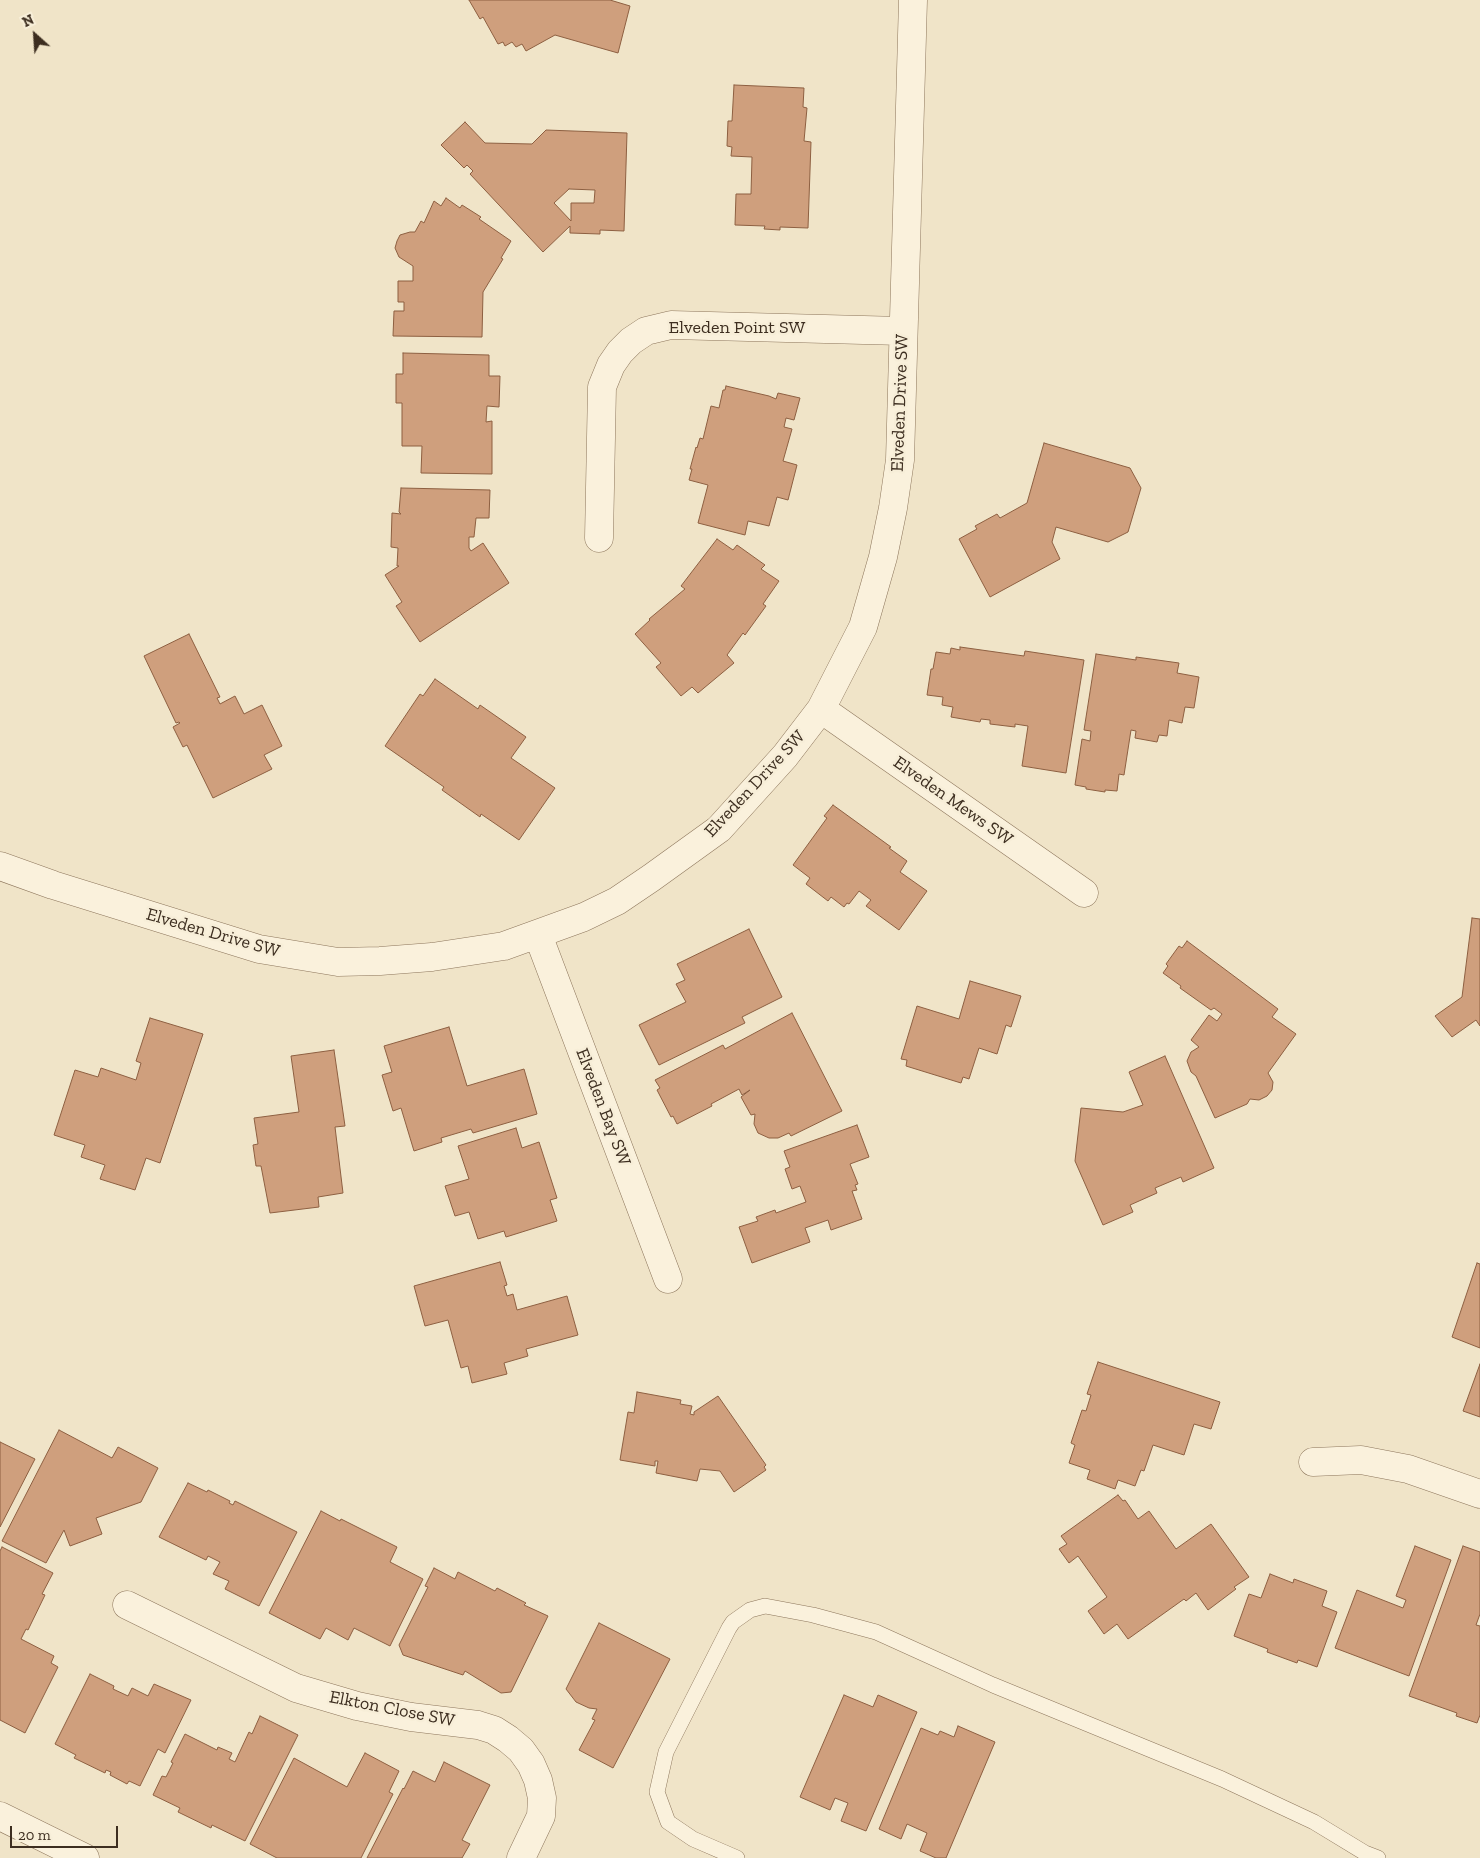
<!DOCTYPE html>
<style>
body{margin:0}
#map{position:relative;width:1480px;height:1858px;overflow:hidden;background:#f0e4c8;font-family:"Zilla Slab",serif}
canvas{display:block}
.north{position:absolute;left:10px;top:10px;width:50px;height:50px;-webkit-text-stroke:4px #f7eed8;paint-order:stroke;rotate:334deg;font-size:14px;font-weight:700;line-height:20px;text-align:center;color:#3d2e20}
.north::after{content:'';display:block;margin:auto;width:18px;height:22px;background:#3d2e20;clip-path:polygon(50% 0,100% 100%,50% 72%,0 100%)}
.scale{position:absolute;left:10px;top:1826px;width:108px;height:22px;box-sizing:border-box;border:2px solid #3d2e20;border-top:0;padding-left:6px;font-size:15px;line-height:18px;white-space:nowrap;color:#3d2e20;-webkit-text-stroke:4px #f7eed8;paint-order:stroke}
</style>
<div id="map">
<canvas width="1480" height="1858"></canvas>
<div class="north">N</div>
<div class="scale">20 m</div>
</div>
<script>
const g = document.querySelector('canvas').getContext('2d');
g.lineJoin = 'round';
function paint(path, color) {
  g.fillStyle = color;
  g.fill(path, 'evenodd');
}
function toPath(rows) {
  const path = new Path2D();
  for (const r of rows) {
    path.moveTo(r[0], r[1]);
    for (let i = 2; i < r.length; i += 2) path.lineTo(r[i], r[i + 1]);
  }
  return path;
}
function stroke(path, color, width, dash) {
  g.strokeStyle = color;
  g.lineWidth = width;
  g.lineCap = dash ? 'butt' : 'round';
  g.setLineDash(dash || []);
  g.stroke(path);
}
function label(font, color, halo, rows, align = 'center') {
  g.font = font + ' "Zilla Slab",serif';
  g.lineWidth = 5;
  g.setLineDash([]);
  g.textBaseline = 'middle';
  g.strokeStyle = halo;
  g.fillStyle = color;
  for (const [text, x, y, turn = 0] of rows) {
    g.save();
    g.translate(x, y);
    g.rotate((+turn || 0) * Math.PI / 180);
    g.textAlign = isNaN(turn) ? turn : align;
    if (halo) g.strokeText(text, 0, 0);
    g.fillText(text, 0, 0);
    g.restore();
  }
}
const building = toPath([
 [469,0,610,0,630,6,618,53,555,35,526,51,522,44,516,47,512,42,505,46,503,42,498,44,483,17,480,19,469,0],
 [734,85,804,88,803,107,807,108,804,141,811,142,808,228,780,227,780,230,764,229,765,226,735,225,736,194,751,194,752,157,731,156,732,147,727,146,728,121,732,121,734,85],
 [465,122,485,143,532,144,546,130,627,133,624,231,600,230,600,234,570,233,570,226,543,252,470,174,473,171,467,165,464,168,441,145,465,122],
 [569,189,595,190,594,203,571,203,571,221,554,203,569,189],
 [446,198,460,208,462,205,481,217,479,219,511,241,501,258,503,259,483,292,482,337,393,336,394,311,404,311,404,302,398,302,398,281,413,281,413,266,399,257,395,248,397,241,400,235,410,232,415,232,421,221,424,223,434,201,441,206,446,198],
 [403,353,489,355,489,376,500,376,499,407,487,406,486,422,492,421,492,474,421,473,422,446,402,446,402,403,396,403,396,374,403,374,403,353],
 [726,386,769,396,776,399,778,393,800,398,794,420,786,418,784,427,792,429,783,461,797,465,788,500,777,497,769,526,748,521,745,535,698,523,708,485,689,480,692,469,690,469,696,447,697,448,700,438,703,439,711,406,719,408,723,390,725,390,726,386],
 [1044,443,1130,468,1141,488,1128,532,1108,542,1056,527,1052,542,1060,559,990,597,959,539,977,529,975,526,997,514,1000,518,1027,503,1044,443],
 [401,488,490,490,489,518,476,518,474,537,469,537,469,548,471,551,483,543,509,583,420,642,396,606,402,602,385,575,399,566,397,566,398,548,391,547,392,513,401,514,399,512,401,488],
 [717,539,733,550,737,545,765,565,761,569,779,581,763,604,766,606,745,635,743,633,727,655,734,663,698,693,692,687,681,696,656,667,661,663,635,634,650,620,649,619,685,589,681,586,717,539],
 [189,634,220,697,217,698,220,704,235,696,244,714,262,705,282,746,264,755,272,769,213,798,187,745,183,747,173,727,180,723,179,722,176,723,144,656,189,634],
 [960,647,1024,656,1025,651,1084,660,1066,773,1022,766,1028,726,1015,724,1015,727,990,724,990,720,981,719,980,722,951,717,953,707,942,705,943,697,927,695,931,669,933,669,936,652,950,654,951,648,960,650,960,647],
 [1096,654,1136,660,1136,657,1179,663,1177,673,1199,677,1194,708,1185,707,1182,723,1169,720,1167,736,1159,735,1157,742,1135,738,1136,731,1131,730,1124,775,1119,774,1117,791,1105,790,1105,792,1086,789,1086,787,1075,785,1082,739,1090,741,1091,731,1084,730,1096,654],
 [435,679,478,709,480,705,526,737,511,758,555,788,519,840,481,814,480,817,442,790,444,787,385,746,420,694,423,696,435,679],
 [833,805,891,847,889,848,907,861,900,872,927,891,899,930,866,906,871,900,859,891,849,904,847,903,844,907,831,897,828,901,806,884,810,878,793,865,827,818,824,816,833,805],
 [1472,918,1480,919,1480,1026,1476,1020,1452,1037,1435,1016,1462,997,1472,918],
 [749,929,782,997,742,1017,745,1023,659,1065,639,1025,686,1002,676,984,685,980,677,964,749,929],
 [1187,941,1278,1009,1272,1017,1296,1034,1268,1073,1273,1082,1272,1090,1267,1096,1259,1100,1250,1099,1247,1104,1215,1118,1196,1076,1191,1072,1187,1061,1191,1052,1199,1047,1191,1040,1209,1015,1217,1021,1222,1014,1214,1008,1211,1010,1180,988,1181,986,1163,973,1168,966,1166,964,1179,946,1182,948,1187,941],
 [970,981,1021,996,1011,1027,1006,1025,997,1054,979,1048,969,1079,963,1077,961,1083,906,1066,907,1060,901,1059,917,1006,959,1019,970,981],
 [792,1013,842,1111,791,1136,789,1133,778,1138,769,1138,758,1133,754,1124,755,1114,751,1115,741,1097,750,1090,742,1095,739,1089,711,1104,712,1106,677,1124,673,1116,671,1117,657,1090,660,1088,655,1080,723,1045,725,1049,792,1013],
 [150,1018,203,1034,160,1163,146,1158,135,1190,100,1179,105,1165,81,1157,85,1145,54,1135,75,1070,98,1077,101,1068,136,1080,141,1063,136,1061,150,1018],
 [449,1027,467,1086,524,1069,537,1114,473,1133,471,1129,441,1138,442,1142,414,1151,401,1108,393,1111,382,1075,392,1072,384,1046,449,1027],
 [334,1050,345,1126,335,1127,343,1193,318,1197,319,1207,270,1213,261,1166,256,1166,253,1145,258,1144,254,1118,299,1112,291,1056,334,1050],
 [1165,1056,1214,1168,1183,1182,1181,1177,1155,1188,1157,1193,1130,1205,1133,1212,1103,1225,1075,1161,1081,1108,1123,1112,1143,1105,1129,1072,1165,1056],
 [857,1125,869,1157,850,1164,858,1184,855,1185,857,1190,852,1191,862,1219,831,1230,828,1220,805,1228,810,1242,752,1263,739,1227,758,1221,756,1217,775,1210,776,1213,806,1202,800,1186,792,1189,785,1169,790,1167,784,1151,857,1125],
 [516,1128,522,1148,539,1142,557,1198,550,1200,557,1221,506,1237,504,1231,478,1239,469,1212,455,1216,445,1186,469,1179,458,1146,516,1128],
 [500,1262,507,1285,504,1286,507,1296,513,1294,517,1310,567,1296,578,1335,526,1349,528,1356,504,1363,507,1374,472,1383,468,1366,461,1368,448,1320,425,1326,414,1286,500,1262],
 [1477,1263,1480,1264,1480,1348,1452,1337,1477,1263],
 [1098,1362,1220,1402,1211,1429,1194,1424,1184,1455,1153,1445,1144,1471,1141,1470,1135,1486,1118,1480,1115,1489,1087,1479,1090,1470,1069,1463,1075,1445,1071,1443,1082,1410,1086,1411,1091,1395,1087,1394,1098,1362],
 [1480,1364,1480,1417,1463,1411,1480,1364],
 [637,1392,681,1400,680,1404,692,1406,690,1414,694,1415,694,1412,718,1396,766,1465,764,1467,766,1470,734,1492,720,1471,700,1469,697,1481,656,1473,658,1461,655,1461,655,1466,620,1460,628,1412,634,1413,637,1392],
 [59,1430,112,1458,118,1447,158,1468,141,1502,96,1518,102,1534,70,1546,64,1530,46,1563,2,1541,59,1430],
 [0,1442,35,1459,0,1527,0,1442],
 [188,1483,207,1492,208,1490,230,1501,229,1503,233,1505,235,1501,297,1532,259,1606,225,1589,229,1581,213,1574,220,1562,208,1556,206,1560,159,1537,188,1483],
 [1118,1495,1123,1501,1125,1500,1138,1519,1149,1511,1176,1549,1211,1524,1249,1577,1234,1587,1236,1589,1208,1610,1196,1593,1186,1601,1184,1599,1128,1639,1117,1624,1104,1634,1088,1611,1107,1597,1078,1556,1069,1563,1059,1549,1067,1544,1061,1536,1118,1495],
 [321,1511,340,1521,341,1519,397,1547,390,1562,423,1579,390,1646,354,1628,348,1640,326,1628,320,1639,269,1613,321,1511],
 [1415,1546,1451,1560,1409,1676,1335,1648,1357,1590,1403,1608,1406,1600,1396,1596,1415,1546],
 [1463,1546,1480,1552,1480,1614,1476,1625,1480,1626,1480,1715,1477,1723,1456,1716,1457,1713,1409,1696,1463,1546],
 [2,1547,53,1573,42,1594,45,1595,28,1630,26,1629,21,1639,54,1656,51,1663,58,1667,25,1733,0,1720,0,1551,2,1547],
 [434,1568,455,1579,458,1572,495,1591,497,1588,526,1603,524,1605,548,1616,511,1692,501,1693,465,1671,463,1675,403,1655,399,1645,428,1587,425,1586,434,1568],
 [1270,1574,1293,1583,1294,1579,1327,1591,1322,1606,1337,1612,1317,1667,1298,1660,1297,1663,1267,1652,1268,1649,1234,1636,1249,1594,1261,1598,1270,1574],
 [599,1623,670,1659,613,1768,579,1750,595,1720,592,1719,597,1709,589,1708,576,1702,566,1689,599,1623],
 [90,1674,114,1686,113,1689,128,1696,132,1688,148,1696,154,1684,191,1700,165,1753,158,1749,140,1786,129,1781,127,1784,110,1775,111,1772,106,1770,105,1773,74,1758,76,1755,55,1744,90,1674],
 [844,1695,873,1707,878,1695,917,1712,866,1831,841,1821,848,1803,835,1798,830,1810,800,1797,844,1695],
 [260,1716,298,1735,245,1841,212,1825,211,1828,178,1812,180,1808,153,1795,162,1776,166,1777,173,1763,171,1762,185,1734,217,1750,218,1747,232,1753,229,1759,235,1762,249,1732,252,1734,260,1716],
 [958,1726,995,1742,946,1858,936,1858,920,1851,927,1833,907,1824,901,1839,879,1829,921,1728,938,1735,940,1731,954,1737,958,1726],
 [365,1753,399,1771,389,1792,393,1794,361,1858,277,1858,250,1844,294,1758,347,1787,365,1753],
 [444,1762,490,1785,462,1840,470,1844,462,1858,367,1858,403,1788,404,1789,413,1771,435,1782,444,1762]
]);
const service = toPath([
 [737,1858,693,1839,668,1822,657,1792,666,1752,729,1628,733,1622,750,1610,765,1606,813,1615,876,1632,993,1685,1222,1779,1314,1822,1365,1853,1378,1858]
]);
const minor = toPath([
 [599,538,602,387,611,365,620,352,631,341,646,331,671,325,902,331],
 [821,709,1084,893],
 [0,866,53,885,259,949,338,962,380,961,432,957,504,946,584,917,617,901,651,878,719,829,785,756,821,709,863,627,883,557,893,508,900,460,913,0],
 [538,935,668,1279],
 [1313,1462,1361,1460,1408,1469,1480,1494],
 [127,1605,296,1688,357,1706,411,1717,478,1725,494,1730,508,1739,521,1750,531,1764,538,1780,542,1798,541,1816,521,1858],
 [0,1816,85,1858]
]);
const streetNames = [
 ["Elveden Point SW",737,328],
 ["Elveden Drive SW",900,403,-88],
 ["Elveden Drive SW",755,784,-47],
 ["Elveden Mews SW",953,801,35],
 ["Elveden Drive SW",213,933,16],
 ["Elveden Bay SW",603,1107,69],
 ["Elkton Close SW",392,1709,11]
];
paint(building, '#cf9f7d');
stroke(building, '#8d5f41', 1);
stroke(service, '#8d765c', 16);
stroke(minor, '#8d765c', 29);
stroke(service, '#faf1dc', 15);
stroke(minor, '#faf1dc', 28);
label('18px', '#3d2e20', '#f7eed8', streetNames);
</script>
